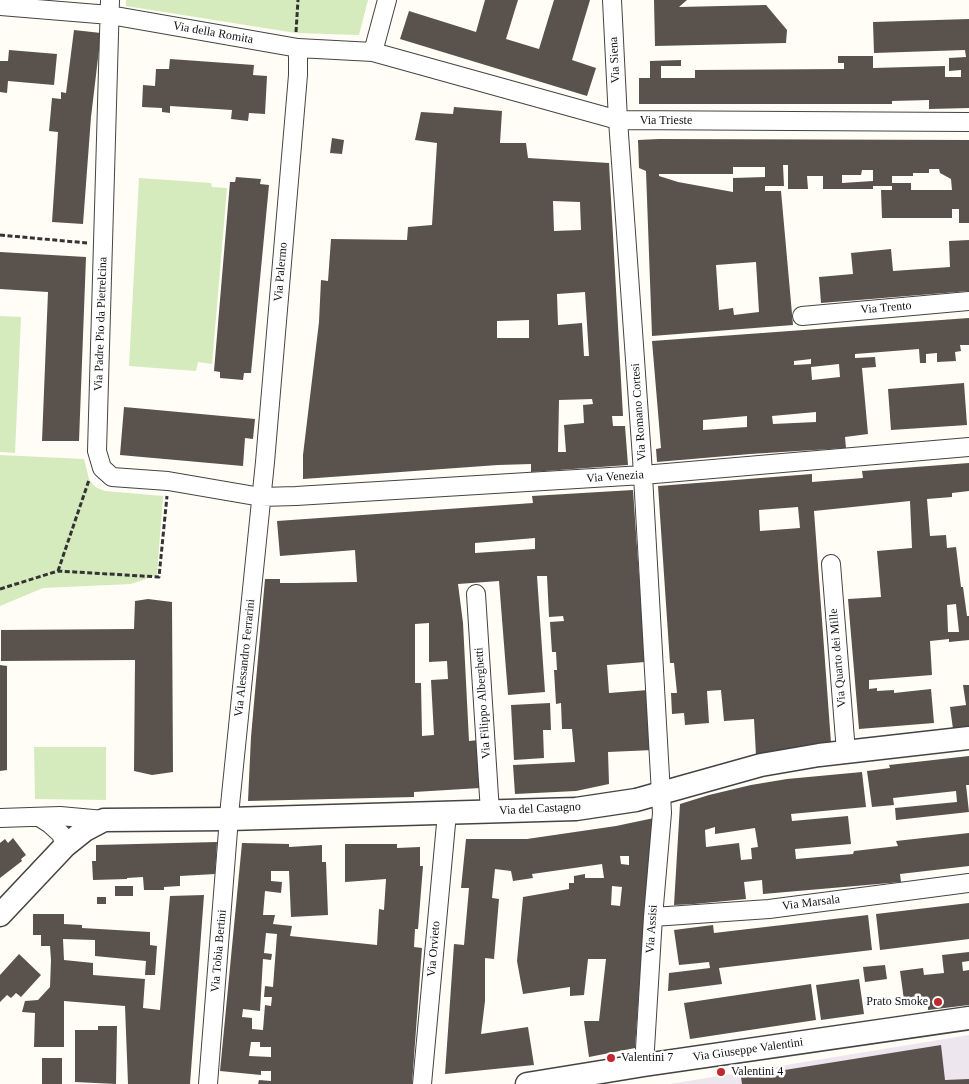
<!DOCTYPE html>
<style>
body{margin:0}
canvas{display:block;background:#fffdf5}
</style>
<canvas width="969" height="1084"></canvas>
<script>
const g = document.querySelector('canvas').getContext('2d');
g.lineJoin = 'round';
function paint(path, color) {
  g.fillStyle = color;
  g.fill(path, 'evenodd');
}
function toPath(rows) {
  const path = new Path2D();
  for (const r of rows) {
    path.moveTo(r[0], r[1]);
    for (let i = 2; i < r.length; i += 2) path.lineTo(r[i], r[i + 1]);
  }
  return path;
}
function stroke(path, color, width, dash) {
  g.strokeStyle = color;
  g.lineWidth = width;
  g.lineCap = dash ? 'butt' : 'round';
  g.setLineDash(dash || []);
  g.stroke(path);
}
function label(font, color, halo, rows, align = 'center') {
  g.font = font + ' "Times New Roman",serif';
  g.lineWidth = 5;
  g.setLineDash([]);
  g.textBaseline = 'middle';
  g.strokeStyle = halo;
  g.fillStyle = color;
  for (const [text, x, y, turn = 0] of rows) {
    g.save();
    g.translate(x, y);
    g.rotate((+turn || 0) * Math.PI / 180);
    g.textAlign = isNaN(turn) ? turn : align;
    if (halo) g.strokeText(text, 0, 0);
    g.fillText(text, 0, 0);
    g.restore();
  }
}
const industrial = toPath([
 [969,1035,969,1084,670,1084]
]);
const green = toPath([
 [126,0,368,0,359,35,296,33,126,6],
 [139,178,211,183,212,187,227,188,212,364,198,362,196,371,129,366],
 [0,316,21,317,15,453,0,452],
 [0,455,84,459,89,479,95,487,105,491,163,496,157,575,131,584,43,588,0,606],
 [34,747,106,747,106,800,35,799]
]);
const building = toPath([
 [485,0,518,0,506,39,539,49,554,0,590,0,572,60,596,68,587,96,400,39,409,11,476,32],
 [654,0,687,0,679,7,766,5,787,30,786,43,655,46],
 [969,19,969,108,929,109,929,100,892,101,892,104,639,104,639,78,650,78,650,61,681,60,681,66,661,66,661,78,695,78,695,70,844,69,844,63,838,63,838,56,873,56,873,68,945,66,945,77,961,77,961,70,949,71,949,58,966,57,965,50,874,53,873,22],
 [74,30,101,33,91,117,83,224,52,222,58,132,49,131,52,98,61,99,61,92,66,93],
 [9,50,57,54,54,85,8,81,7,93,0,92,0,61,8,61],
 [170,59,254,65,253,75,267,76,265,114,249,113,248,121,231,119,232,110,170,106,170,113,162,112,162,108,142,107,143,85,155,86,156,69,169,69],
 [454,107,502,111,500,143,526,143,528,158,609,163,623,416,612,416,613,426,625,426,628,465,531,472,531,464,498,465,303,479,303,455,319,322,321,280,328,281,331,239,407,240,408,227,432,225,437,143,415,140,421,112,453,114],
 [553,201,580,202,581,230,554,231],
 [585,292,589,356,584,356,582,323,558,325,557,294],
 [529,320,529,338,497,338,497,321],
 [592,399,593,404,583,405,584,423,564,425,566,452,558,452,559,400],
 [332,138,344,140,342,154,330,153],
 [659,139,969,140,969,223,959,223,959,209,952,209,952,218,882,218,881,190,892,190,892,186,873,186,873,189,823,189,823,176,807,176,808,189,788,189,788,165,783,165,784,186,765,186,765,191,781,191,793,325,652,336,646,171,639,168,638,140],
 [733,167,765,167,765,177,733,178,733,192,678,182,659,176,659,174,733,174],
 [929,169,939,169,940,173,951,179,952,190,911,190,911,183,892,183,892,176,913,176,913,173,929,173],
 [862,170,873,170,873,181,842,183,842,175,861,175],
 [756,262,759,312,734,315,733,308,719,310,716,265],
 [236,177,261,179,260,184,269,185,251,373,244,373,243,380,220,378,220,372,214,371,230,182,235,182],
 [969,240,969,291,821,303,819,277,853,274,851,253,891,249,893,271,950,267,949,241],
 [0,252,86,257,79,441,42,441,48,292,0,289],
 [969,318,969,345,960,345,961,351,955,352,956,361,937,362,937,353,926,354,926,363,920,363,919,349,855,354,855,358,875,357,876,367,862,368,868,434,845,437,846,448,750,454,657,462,656,449,661,448,652,341],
 [811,359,811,364,794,365,794,361],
 [839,364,840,377,812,380,811,367],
 [816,412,816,422,773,424,772,416],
 [747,416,747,427,703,430,703,420],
 [964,383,967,425,891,430,888,389],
 [124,407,255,419,253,439,245,438,243,466,120,455],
 [969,463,969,491,952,493,952,497,927,499,930,536,946,535,947,548,956,547,961,587,963,587,967,616,969,616,969,640,949,642,949,639,930,641,932,675,869,680,869,689,877,688,877,691,894,690,894,693,931,689,934,723,859,729,848,599,881,597,877,551,912,548,910,501,814,511,831,743,756,755,754,719,724,721,721,690,707,691,709,723,685,725,684,713,672,714,671,693,677,693,674,663,670,663,658,486,812,474,812,482,863,478,862,471],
 [798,507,800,528,760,531,759,510],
 [956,604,959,632,948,632,947,605],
 [633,490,645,662,607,665,609,693,648,690,653,750,608,752,609,784,576,791,515,794,513,765,575,762,572,729,562,729,561,703,556,704,554,670,557,670,556,652,552,652,550,622,564,621,563,616,549,617,547,576,537,576,545,692,508,695,499,581,458,584,463,623,469,741,479,740,480,788,414,792,414,797,248,801,251,737,265,579,280,579,280,583,295,583,357,582,355,550,280,556,277,521,533,503,532,496],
 [535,538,535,549,475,553,475,543],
 [429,623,429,662,447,661,448,679,431,680,434,735,422,736,421,683,415,683,415,624],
 [148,599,172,602,173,772,152,775,134,771,135,660,1,661,1,630,134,629,135,601],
 [0,665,7,666,7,770,0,771],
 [963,685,969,685,969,727,953,729,950,707,966,705],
 [550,703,551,730,543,730,544,758,514,760,511,705],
 [969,756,969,785,966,785,969,812,896,820,895,808,957,802,956,791,893,798,894,805,872,807,867,771,890,768,889,765],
 [862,772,866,807,791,814,792,821,848,816,851,844,795,849,796,859,853,854,854,851,898,846,896,841,969,833,969,866,900,874,901,882,763,894,762,880,744,882,746,899,694,904,674,905,680,804,709,795,751,785,787,779],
 [715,827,715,834,755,828,758,847,751,848,752,859,741,860,739,843,706,847,705,830],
 [654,818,646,889,635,1048,589,1057,584,1021,599,1021,606,959,588,959,584,995,570,996,570,987,523,994,517,961,523,897,569,889,569,883,574,883,574,876,585,874,585,878,604,878,602,864,532,874,533,878,513,881,511,871,495,869,492,898,499,899,494,959,485,958,485,1001,481,1034,528,1027,534,1065,445,1074,454,944,464,945,469,888,461,888,466,839,527,839,616,826],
 [620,856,629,856,629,865,621,864],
 [612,886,622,887,620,906,611,905],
 [13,838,26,855,21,859,22,861,0,878,0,843,5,839,8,843],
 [217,842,215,874,180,876,180,886,164,887,164,890,144,890,143,877,127,878,127,879,93,880,92,861,96,861,96,845],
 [242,843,289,844,289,847,322,845,322,862,326,862,328,915,291,917,289,871,271,871,271,881,282,882,281,893,265,891,263,915,275,915,273,924,292,926,290,936,377,945,379,909,384,910,386,879,345,882,345,844,397,844,397,848,420,847,420,866,423,866,418,929,415,929,414,947,422,948,412,1084,258,1084,259,1080,271,1081,271,1071,261,1071,261,1075,220,1071],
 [266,933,277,934,273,987,265,986,264,997,272,997,271,1006,265,1005,263,1030,252,1029,252,1018,242,1017,243,1009,260,1011,263,959,271,960,272,954,264,953],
 [251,1042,260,1042,260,1047,271,1047,271,1057,249,1056],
 [115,886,133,886,133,896,115,896],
 [204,895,190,1084,128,1084,125,1006,64,1001,64,1047,34,1047,35,1013,22,1012,25,1001,38,1000,50,987,51,960,50,946,41,946,41,935,33,935,33,914,64,914,64,924,82,925,82,928,150,932,150,945,157,946,155,975,145,975,146,961,95,956,95,940,63,939,64,960,93,963,93,975,145,979,143,1008,160,1010,170,896],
 [97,897,106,897,106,904,97,904],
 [969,903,969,939,880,950,876,914],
 [868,915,872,950,719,968,722,984,668,991,669,973,710,968,709,962,679,965,674,930,713,925,714,933],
 [969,952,969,961,962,962,963,971,969,970,969,1005,928,1010,928,1004,905,1007,900,971,923,968,924,975,944,973,942,955],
 [19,954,41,975,21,997,16,993,11,998,7,995,0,1002,0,975],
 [885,965,887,979,865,982,863,967],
 [859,979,864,1014,821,1020,816,985],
 [811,984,816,1020,690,1039,684,1003],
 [98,1026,117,1026,116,1084,75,1082,75,1030,98,1030],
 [941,1045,945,1080,969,1079,969,1084,742,1084,741,1077],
 [42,1058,62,1058,62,1084,42,1084]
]);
const path = toPath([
 [296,32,298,0],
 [0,235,87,243],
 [58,571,89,480],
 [0,589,58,571,159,577,167,496]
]);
const minor = toPath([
 [110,0,97,451,102,468,112,477,168,481,261,497,296,496,643,475,969,447],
 [612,0,618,120,642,458,661,794,662,813,653,917,644,1065],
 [0,6,110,15,298,48,373,52,387,0],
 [373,52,618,120,969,122],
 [802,316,969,301],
 [831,564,846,752],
 [476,594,490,812],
 [39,817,50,824,61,834,65,846],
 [0,818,60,816,104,820],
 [653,917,769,909,969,883],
 [208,1084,230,805,265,462,298,75,298,48],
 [422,1084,447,813]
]);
const tertiary = toPath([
 [0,915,65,846,85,830,104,820,229,819,576,809,636,800,761,765,819,755,969,738],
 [527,1084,644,1065,969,1018]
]);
const markers = [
 [938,1002,5,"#c4262e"],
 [611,1058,5,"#c4262e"],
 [721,1072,5,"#c4262e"]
];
const streetNames = [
 ["Via della Romita",213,33,10],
 ["Via Siena",615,60,-93],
 ["Via Trieste",666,121],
 ["Via Palermo",281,272,-85],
 ["Via Trento",886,308,-5],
 ["Via Padre Pio da Pietrelcina",101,324,-88],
 ["Via Romano Cortesi",639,412,-94],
 ["Via Venezia",615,477,-4],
 ["Via Alessandro Ferrarini",245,658,-84],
 ["Via Quarto dei Mille",838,658,-95],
 ["Via Filippo Alberghetti",483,703,-94],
 ["Via del Castagno",540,809,-3],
 ["Via Marsala",811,903,-7],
 ["Via Assisi",652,929,-86],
 ["Via Orvieto",434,949,-85],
 ["Via Tobia Bertini",219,951,-85],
 ["Via Giuseppe Valentini",748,1050,-8]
];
const poiNames = [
 ["Prato Smoke",928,1002,"right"],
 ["Valentini 7",621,1058],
 ["Valentini 4",731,1072]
];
paint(industrial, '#eee6ef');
paint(green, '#d5ebbd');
paint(building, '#5a524d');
stroke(minor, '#444', 20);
stroke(tertiary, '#444', 25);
stroke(path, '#333', 3, [5, 2.5]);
stroke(minor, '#fff', 18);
stroke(tertiary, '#fff', 22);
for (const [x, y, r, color] of markers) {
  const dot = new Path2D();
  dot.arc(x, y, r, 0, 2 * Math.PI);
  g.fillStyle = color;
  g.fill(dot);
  stroke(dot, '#fff', 2);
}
label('12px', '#111', '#fff', streetNames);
label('12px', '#111', '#fff', poiNames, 'left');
</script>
